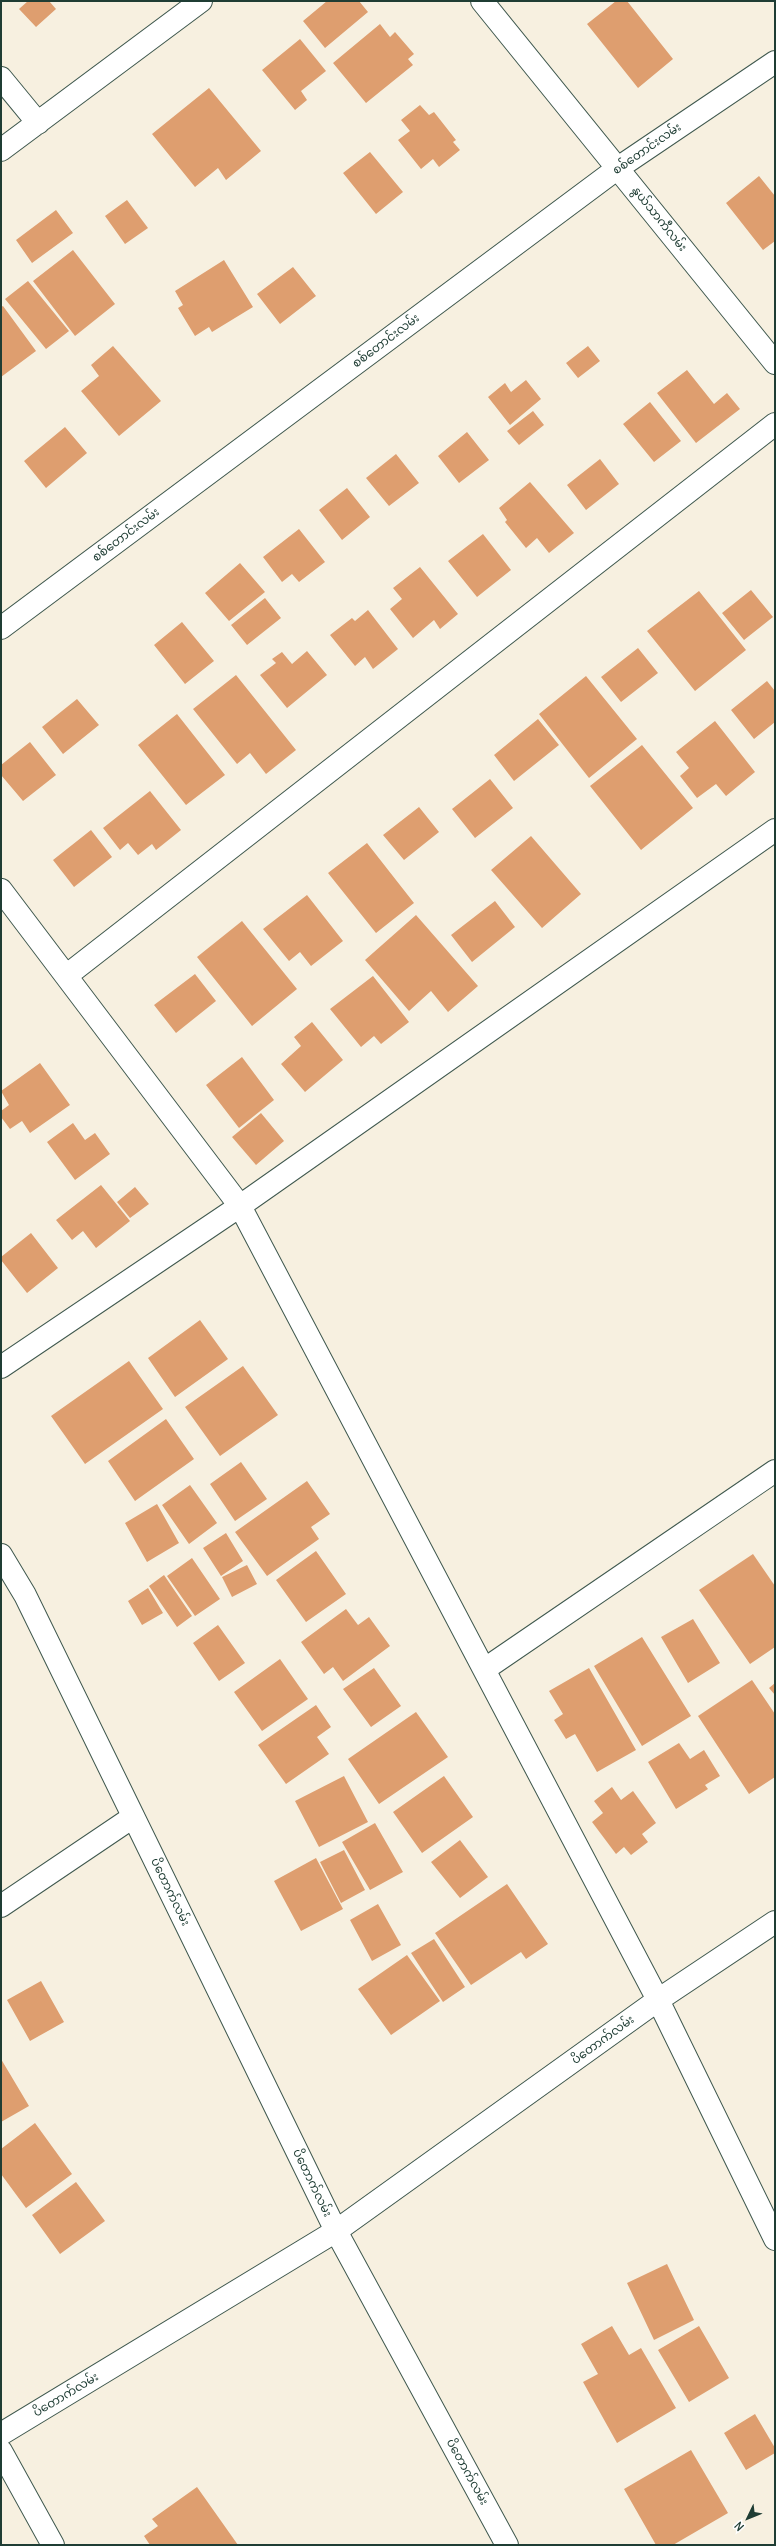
<!DOCTYPE html>
<meta charset="utf-8">
<style>
body{margin:0}
#map{position:relative;width:776px;height:2546px;overflow:hidden;background:#f7f0e0;font-family:Delius,sans-serif}
canvas{display:block}
.frame{position:absolute;inset:0;border:2px solid #1f3d34;pointer-events:none}
.north{position:absolute;left:728px;top:2498px;width:40px;height:40px;-webkit-text-stroke:3px #fff;paint-order:stroke;rotate:227deg;font-size:11px;font-weight:700;line-height:16px;text-align:center;color:#1f3d34}
.north::after{content:'';display:block;margin:auto;width:14px;height:18px;background:#1f3d34;clip-path:polygon(50% 0,100% 100%,50% 72%,0 100%)}
</style>
<div id="map">
<canvas width="776" height="2546"></canvas>
<div class="frame"></div>
<div class="north">N</div>
</div>
<script>
const g = document.querySelector('canvas').getContext('2d');
g.lineJoin = 'round';
function paint(path, color) {
  g.fillStyle = color;
  g.fill(path, 'evenodd');
}
function toPath(rows) {
  const path = new Path2D();
  for (const r of rows) {
    path.moveTo(r[0], r[1]);
    for (let i = 2; i < r.length; i += 2) path.lineTo(r[i], r[i + 1]);
  }
  return path;
}
function stroke(path, color, width, dash) {
  g.strokeStyle = color;
  g.lineWidth = width;
  g.lineCap = dash ? 'butt' : 'round';
  g.setLineDash(dash || []);
  g.stroke(path);
}
function label(font, color, halo, rows, align = 'center') {
  g.font = font + ' Delius,"Noto Sans Myanmar",sans-serif';
  g.lineWidth = 3;
  g.setLineDash([]);
  g.textBaseline = 'middle';
  g.strokeStyle = halo;
  g.fillStyle = color;
  for (const [text, x, y, turn = 0] of rows) {
    g.save();
    g.translate(x, y);
    g.rotate((+turn || 0) * Math.PI / 180);
    g.textAlign = isNaN(turn) ? turn : align;
    if (halo) g.strokeText(text, 0, 0);
    g.fillText(text, 0, 0);
    g.restore();
  }
}
const building = toPath([
 [28,1,49,1,56,9,36,27,19,9],
 [327,1,359,1,368,12,325,48,303,21],
 [616,1,627,1,673,59,638,88,587,24],
 [380,24,390,37,395,32,414,54,408,59,413,65,366,103,333,63],
 [300,39,326,71,301,91,307,100,295,110,262,70],
 [209,88,261,151,226,180,218,168,195,187,152,134],
 [420,105,429,115,434,112,456,140,453,142,460,150,439,167,433,159,421,169,398,140,410,131,401,120],
 [370,152,403,192,376,214,343,173],
 [759,176,775,196,775,241,763,250,726,203],
 [127,200,148,228,125,244,105,216],
 [56,210,73,233,32,263,16,240],
 [73,250,115,304,75,336,33,281],
 [224,260,253,307,212,332,209,327,195,336,178,308,183,305,175,291],
 [293,267,316,296,280,324,257,294],
 [28,281,69,331,46,349,5,299],
 [3,306,36,351,1,377,1,307],
 [113,346,161,401,119,436,81,391,99,376,91,365],
 [588,346,600,361,578,378,566,363],
 [687,370,714,404,727,393,740,409,696,443,657,393],
 [526,380,541,399,510,425,488,397,505,383,511,392],
 [650,402,681,441,654,462,623,424],
 [533,411,544,425,519,445,507,431],
 [65,427,87,453,46,488,24,461],
 [467,432,489,460,459,483,438,456],
 [396,454,419,483,389,506,366,478],
 [600,459,619,484,586,510,567,485],
 [530,482,574,533,549,553,537,538,526,548,505,522,507,520,499,508],
 [347,488,370,517,342,540,319,510],
 [299,529,325,562,299,582,292,574,282,582,263,557],
 [483,534,511,570,477,597,448,561],
 [240,563,265,592,229,621,205,593],
 [420,567,458,614,440,629,434,620,413,638,390,609,402,599,393,588],
 [751,590,773,617,744,640,722,613],
 [699,591,746,650,695,691,647,631],
 [265,598,281,618,247,645,231,625],
 [368,610,398,649,373,669,365,657,355,666,330,635,352,618,355,621],
 [182,622,214,661,185,684,154,645],
 [638,648,658,673,621,702,601,677],
 [307,651,327,675,287,708,260,675,276,663,272,659,282,652,292,664],
 [236,675,296,750,266,774,250,753,237,764,193,709],
 [586,676,637,739,589,778,539,714],
 [767,681,775,691,775,722,754,739,731,710],
 [77,699,99,725,63,754,42,727],
 [177,714,225,775,186,805,138,745],
 [538,719,559,745,514,781,494,755],
 [715,721,755,772,726,796,716,784,697,798,680,776,689,768,676,752],
 [30,742,56,775,23,801,1,775,1,765],
 [642,745,693,808,641,850,590,786],
 [490,779,513,808,475,838,452,809],
 [150,791,181,830,156,850,152,844,138,855,128,843,120,850,103,828],
 [419,807,439,832,404,860,383,835],
 [91,830,112,857,74,887,53,860],
 [531,836,581,894,542,928,491,870],
 [367,843,414,903,376,933,328,873],
 [307,895,343,941,311,966,300,952,289,961,263,929],
 [495,901,515,927,472,962,451,935],
 [416,915,478,986,448,1012,431,991,409,1011,365,960],
 [242,921,297,989,252,1026,197,957],
 [195,974,216,1001,176,1033,154,1005],
 [373,976,409,1022,381,1044,374,1036,361,1047,330,1009],
 [312,1022,343,1060,305,1092,281,1064,301,1046,294,1037],
 [242,1057,274,1100,239,1128,206,1085],
 [40,1063,70,1105,30,1133,22,1121,10,1129,1,1117,1,1111,9,1105,1,1091],
 [261,1113,284,1141,256,1165,232,1137],
 [73,1123,85,1140,95,1133,110,1154,75,1180,47,1142],
 [101,1185,130,1221,96,1248,83,1231,72,1240,56,1220],
 [135,1187,149,1204,130,1218,117,1202],
 [31,1233,58,1268,27,1293,1,1260,1,1257],
 [200,1320,228,1359,175,1397,148,1358],
 [129,1361,163,1409,85,1464,51,1416],
 [243,1366,278,1415,220,1456,185,1407],
 [166,1419,194,1459,135,1501,108,1461],
 [241,1462,267,1499,235,1521,210,1484],
 [307,1481,330,1514,311,1527,319,1539,267,1576,235,1532],
 [190,1485,217,1523,189,1544,162,1505],
 [157,1504,179,1543,147,1562,125,1523],
 [226,1533,243,1561,221,1576,203,1548],
 [316,1551,346,1594,306,1622,276,1580],
 [753,1554,775,1586,775,1647,750,1664,699,1590],
 [192,1558,220,1599,195,1616,167,1576],
 [247,1565,257,1584,232,1597,222,1577],
 [164,1575,192,1616,177,1627,149,1586],
 [148,1588,163,1613,142,1625,128,1601],
 [346,1609,358,1625,369,1617,390,1646,343,1681,333,1667,324,1674,301,1642],
 [693,1619,720,1663,688,1683,661,1637],
 [218,1625,245,1663,219,1681,193,1643],
 [642,1637,691,1716,642,1746,594,1666],
 [280,1659,308,1699,262,1731,234,1692],
 [374,1668,401,1706,371,1727,343,1689],
 [589,1668,636,1750,597,1772,575,1734,566,1739,554,1720,563,1714,549,1691],
 [752,1680,775,1714,775,1777,749,1794,698,1716],
 [775,1683,775,1695,769,1688],
 [316,1705,331,1727,317,1737,329,1754,286,1784,258,1745],
 [416,1712,448,1757,379,1804,348,1759],
 [679,1743,690,1759,704,1750,720,1776,705,1785,708,1789,676,1809,648,1762],
 [344,1776,368,1822,319,1847,295,1801],
 [444,1776,473,1817,422,1853,393,1812],
 [612,1787,621,1800,633,1791,656,1823,642,1834,648,1842,631,1855,624,1847,616,1854,592,1822,603,1813,594,1801],
 [375,1823,403,1872,370,1890,342,1842],
 [460,1840,488,1877,460,1898,431,1862],
 [344,1850,365,1890,341,1903,320,1862],
 [316,1858,343,1909,301,1931,274,1881],
 [507,1884,548,1944,526,1959,521,1952,471,1985,435,1933],
 [378,1904,401,1945,372,1961,350,1920],
 [434,1939,465,1987,443,2002,411,1953],
 [407,1955,440,2001,391,2035,358,1989],
 [41,1981,64,2022,30,2041,7,2000],
 [1,2059,29,2106,1,2122],
 [35,2123,72,2174,26,2208,1,2174,1,2149],
 [76,2182,105,2221,60,2254,32,2215],
 [667,2264,694,2320,654,2340,627,2283],
 [612,2326,629,2355,641,2348,676,2408,617,2443,583,2382,598,2374,581,2344],
 [699,2326,729,2378,689,2402,658,2350],
 [755,2414,775,2448,775,2453,746,2470,724,2433],
 [691,2450,728,2513,673,2545,656,2545,624,2489],
 [197,2487,238,2545,150,2545,144,2536,158,2526,152,2519]
]);
const minor = toPath([
 [482,1,775,363],
 [1,78,38,123],
 [1,150,201,1],
 [1,890,240,1206,658,2000,775,2239],
 [66,976,775,424],
 [1,1367,240,1206,775,830],
 [485,1669,775,1471],
 [1,1906,133,1817],
 [1,2434,336,2231,658,2000,775,1922],
 [1,2451,53,2545]
]);
const tertiary = toPath([
 [1,628,618,168,775,62],
 [1,1555,25,1595,336,2231,507,2545]
]);
const streetNames = [
 ["စစ်တောင်းလမ်း",647,149,-35],
 ["နွယ်သာကီလမ်း",659,219,51],
 ["စစ်တောင်းလမ်း",386,341,-37],
 ["စစ်တောင်းလမ်း",126,535,-37],
 ["ပိတောက်လမ်း",170,1892,64],
 ["ပိတောက်လမ်း",603,2040,-36],
 ["ပိတောက်လမ်း",312,2183,64],
 ["ပိတောက်လမ်း",66,2395,-31],
 ["ပိတောက်လမ်း",467,2472,61]
];
paint(building, '#de9e6f');
stroke(minor, '#3f584e', 24);
stroke(tertiary, '#3f584e', 24);
stroke(minor, '#fff', 22);
stroke(tertiary, '#fff', 22);
label('12px', '#1f3d34', '#fff', streetNames);
</script>
